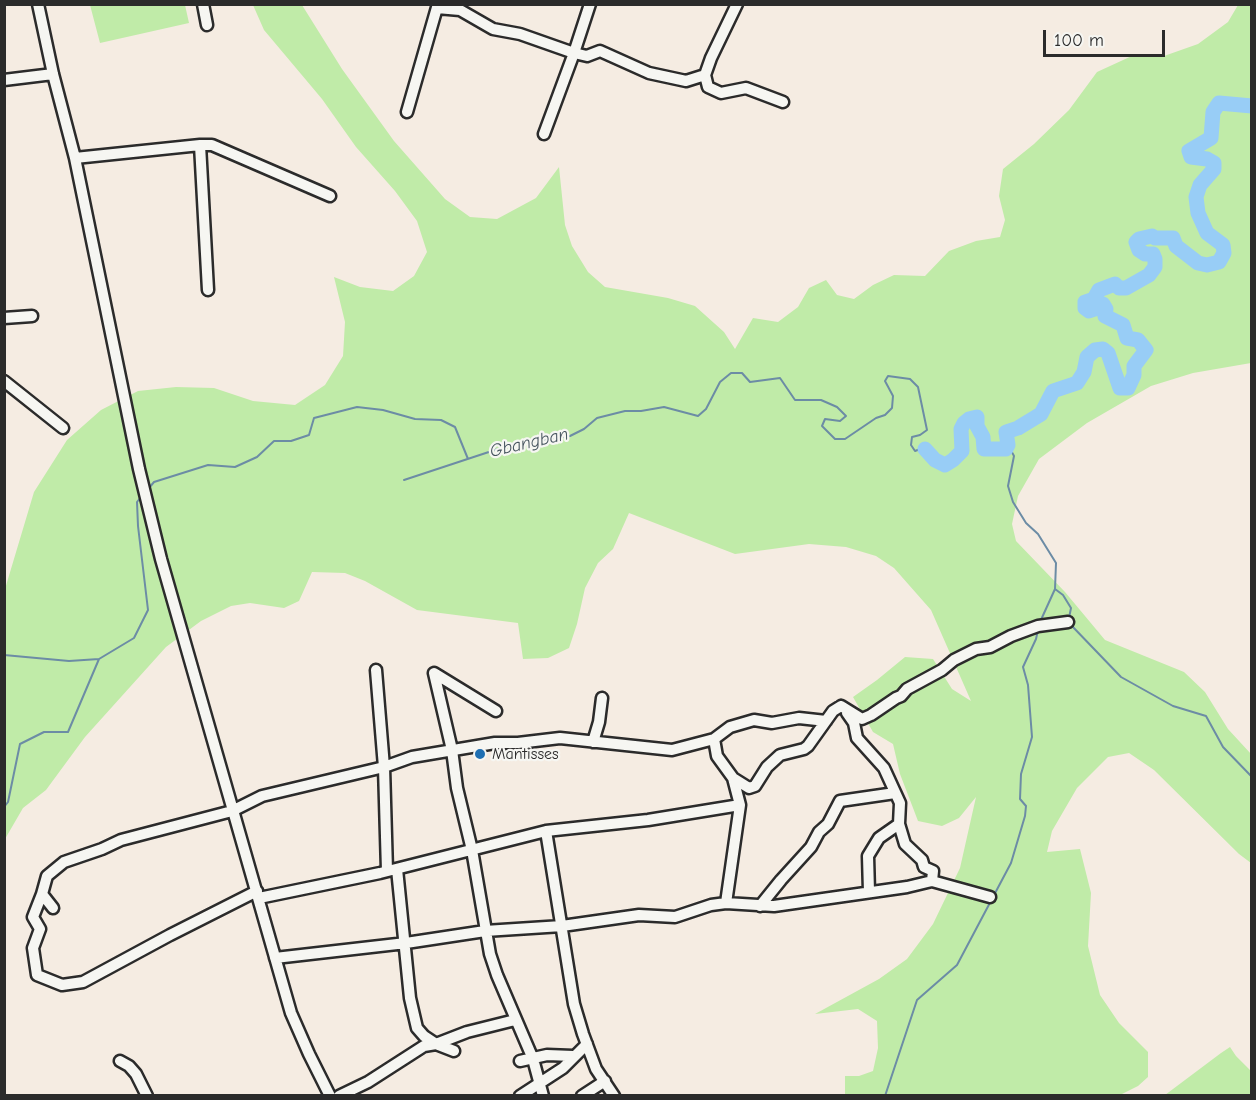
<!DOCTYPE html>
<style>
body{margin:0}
#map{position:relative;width:1256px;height:1100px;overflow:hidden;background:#f5ece2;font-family:"Comic Neue",sans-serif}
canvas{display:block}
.frame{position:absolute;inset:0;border:6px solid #2b2b2b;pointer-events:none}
.scale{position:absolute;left:1043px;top:30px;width:122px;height:27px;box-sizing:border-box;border:3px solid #2b2b2b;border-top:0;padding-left:8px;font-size:18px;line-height:21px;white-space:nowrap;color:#2b2b2b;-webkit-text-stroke:4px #f6f6f2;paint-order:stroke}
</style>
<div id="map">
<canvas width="1256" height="1100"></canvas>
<div class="frame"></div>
<div class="scale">100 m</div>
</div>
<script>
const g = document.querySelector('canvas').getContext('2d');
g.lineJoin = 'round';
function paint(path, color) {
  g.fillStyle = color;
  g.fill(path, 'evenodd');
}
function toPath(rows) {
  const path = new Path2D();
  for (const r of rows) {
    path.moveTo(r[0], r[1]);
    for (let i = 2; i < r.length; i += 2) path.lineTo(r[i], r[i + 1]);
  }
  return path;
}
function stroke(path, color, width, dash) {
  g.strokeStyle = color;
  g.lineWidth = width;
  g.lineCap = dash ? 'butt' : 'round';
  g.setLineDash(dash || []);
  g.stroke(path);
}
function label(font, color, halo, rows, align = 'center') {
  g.font = font + ' "Comic Neue",sans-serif';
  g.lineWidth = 4.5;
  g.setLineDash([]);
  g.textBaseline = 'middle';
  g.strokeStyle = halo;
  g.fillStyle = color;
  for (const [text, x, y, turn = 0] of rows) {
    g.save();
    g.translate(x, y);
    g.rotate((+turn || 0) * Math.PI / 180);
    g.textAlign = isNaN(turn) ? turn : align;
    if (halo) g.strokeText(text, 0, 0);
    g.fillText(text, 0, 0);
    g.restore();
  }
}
const green = toPath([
 [90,5,185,5,189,23,100,43],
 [253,5,302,5,342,69,394,141,445,199,470,217,497,219,536,198,559,167,565,225,572,246,588,272,605,287,668,298,695,306,724,332,735,349,753,318,778,322,798,307,809,288,826,280,837,295,854,299,873,285,894,275,925,276,949,251,976,241,1000,237,1005,220,999,196,1003,169,1034,144,1069,110,1097,72,1134,55,1164,56,1198,44,1228,22,1238,5,1251,5,1251,363,1193,373,1151,386,1087,423,1039,459,1018,496,1012,524,1016,541,1065,592,1105,640,1184,672,1205,692,1228,729,1251,754,1251,863,1239,854,1154,770,1129,753,1108,757,1077,788,1052,831,1047,852,1080,849,1091,893,1088,946,1100,995,1119,1023,1148,1052,1148,1077,1138,1086,1118,1096,845,1095,845,1076,859,1076,873,1071,878,1048,877,1021,858,1009,815,1014,879,979,907,959,933,924,960,868,976,797,959,818,942,826,918,821,900,774,893,744,873,732,853,697,877,680,905,657,933,659,952,689,971,701,931,610,894,568,876,556,846,547,809,544,735,554,629,513,613,549,598,563,585,588,577,624,569,648,548,658,523,659,518,623,417,610,365,581,345,573,312,572,299,601,284,608,250,603,231,606,201,621,166,647,85,737,46,790,23,808,5,839,5,589,34,492,67,440,101,410,138,391,176,387,214,388,253,401,295,405,325,385,343,356,345,322,334,277,360,287,393,291,414,276,427,252,417,221,395,191,356,147,322,99,264,30],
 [1230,1047,1236,1056,1251,1071,1251,1095,1165,1095,1221,1053]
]);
const stream = toPath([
 [1008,445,1014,456,1008,486,1013,502,1026,523,1038,534,1056,563,1055,589,1040,622],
 [404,480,510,445,570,436,584,429,597,418,625,411,641,411,664,407,698,416,706,409,720,382,731,373,742,373,750,382,780,378,795,400,821,400,837,407,846,416,840,421,825,419,822,426,835,439,845,439,876,418,885,415,892,408,893,396,885,381,888,376,910,379,918,387,927,430,920,435,912,437,911,445,915,451,923,448],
 [149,488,154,482,208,465,235,467,257,457,274,441,291,441,309,435,314,418,357,407,383,410,415,419,441,420,455,427,468,459],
 [1055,589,1063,595,1071,608,1069,618],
 [1071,625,1121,677,1173,706,1206,716,1223,747,1252,777],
 [4,655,69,661,99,659],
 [4,807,8,802,20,744,44,732,68,732,99,659,134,638,148,610,138,526,137,502,141,497],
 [885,1096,917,1000,957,965,1011,863,1025,816,1026,806,1020,799,1021,774,1032,737,1028,685,1023,667,1036,639,1038,630]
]);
const river = toPath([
 [925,449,935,460,945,465,953,460,962,451,961,429,964,423,969,419,977,417,977,426,983,437,984,449,1006,449,1008,445,1006,432,1018,428,1041,414,1053,391,1077,383,1084,372,1087,357,1095,350,1103,349,1108,353,1120,388,1128,388,1134,375,1134,366,1146,350,1138,340,1127,338,1123,325,1105,316,1106,309,1103,304,1100,303,1095,309,1089,311,1085,308,1085,302,1094,299,1099,290,1115,284,1119,288,1126,288,1149,275,1155,267,1155,259,1153,254,1145,254,1139,250,1136,242,1139,239,1152,236,1155,238,1173,238,1176,246,1198,263,1207,265,1219,262,1224,253,1223,245,1207,233,1198,213,1196,197,1200,185,1214,169,1214,163,1207,159,1191,157,1189,151,1211,138,1213,112,1219,103,1252,106]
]);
const minor = toPath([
 [38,4,53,74,75,158,139,469,161,559,291,1013,309,1054,330,1096],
 [203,4,207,25],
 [737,4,711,58,705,75,708,87,721,93,746,88,783,102],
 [437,8,460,10,493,29,520,34,574,53,587,56,600,51,649,73,686,81,705,75],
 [4,80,53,74],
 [407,112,438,4],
 [544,134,574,53,590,4],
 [200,145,208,290],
 [75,158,200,145,212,145,330,196],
 [4,318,32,316],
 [4,381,63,428],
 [376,670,384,767,387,871],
 [434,673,452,750,457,788,472,850,490,954,497,975,533,1059,543,1096],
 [434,673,496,711],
 [841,706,862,719,871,715,896,698,901,696,907,689,942,670,954,660,976,649,990,647,1011,636,1038,626,1068,622],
 [847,713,854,723,857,738,884,768,900,803,899,824,905,844,922,860,924,867,933,871,932,881],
 [714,739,730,727,754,720,772,723,799,718,826,721],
 [593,742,599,722,602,698],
 [733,778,749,788,755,786,767,767,780,755,804,749,808,746,833,711,841,706],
 [546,831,574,1004,583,1034,596,1069,614,1096],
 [397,869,410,998,417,1028,424,1036,436,1044,454,1051],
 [869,892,868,856,879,838,899,824],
 [42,894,33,917,40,929,33,948,37,975,62,985,83,982,170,935,257,891],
 [259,898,380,873,546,831,648,820,740,805],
 [760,906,781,880,811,847,819,832,828,824,840,801,895,793],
 [53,908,42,894,47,876,64,862,102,849,121,840,232,811,262,796,384,767,412,757,495,743,518,743,560,738,672,750,714,739,717,756,733,778,740,805,726,903],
 [275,958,406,943,485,931,562,926,639,915,675,917,711,905,726,903,774,906,907,887,932,881,990,897],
 [120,1061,129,1066,136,1074,147,1096],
 [520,1061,547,1055,573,1056],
 [339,1096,368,1082,424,1046,436,1044,467,1032,515,1020],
 [520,1096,563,1068,587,1044],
 [582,1096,605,1081]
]);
const markers = [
 [480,754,6,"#1f6fb2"]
];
const poiNames = [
 ["Mantisses",492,754]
];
const waterNames = [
 ["Gbangban",529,443,-13]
];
paint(green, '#c0eba8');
stroke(stream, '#6c8ca5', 2);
stroke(river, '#98cdf6', 15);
stroke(minor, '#2b2b2b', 15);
stroke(minor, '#f6f6f2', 10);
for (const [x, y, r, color] of markers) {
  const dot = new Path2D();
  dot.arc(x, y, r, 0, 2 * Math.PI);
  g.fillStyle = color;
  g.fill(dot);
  stroke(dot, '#f6f6f2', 2);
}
label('16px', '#2b2b2b', '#f6f6f2', poiNames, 'left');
label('italic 18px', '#46545e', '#f6f6f2', waterNames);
</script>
